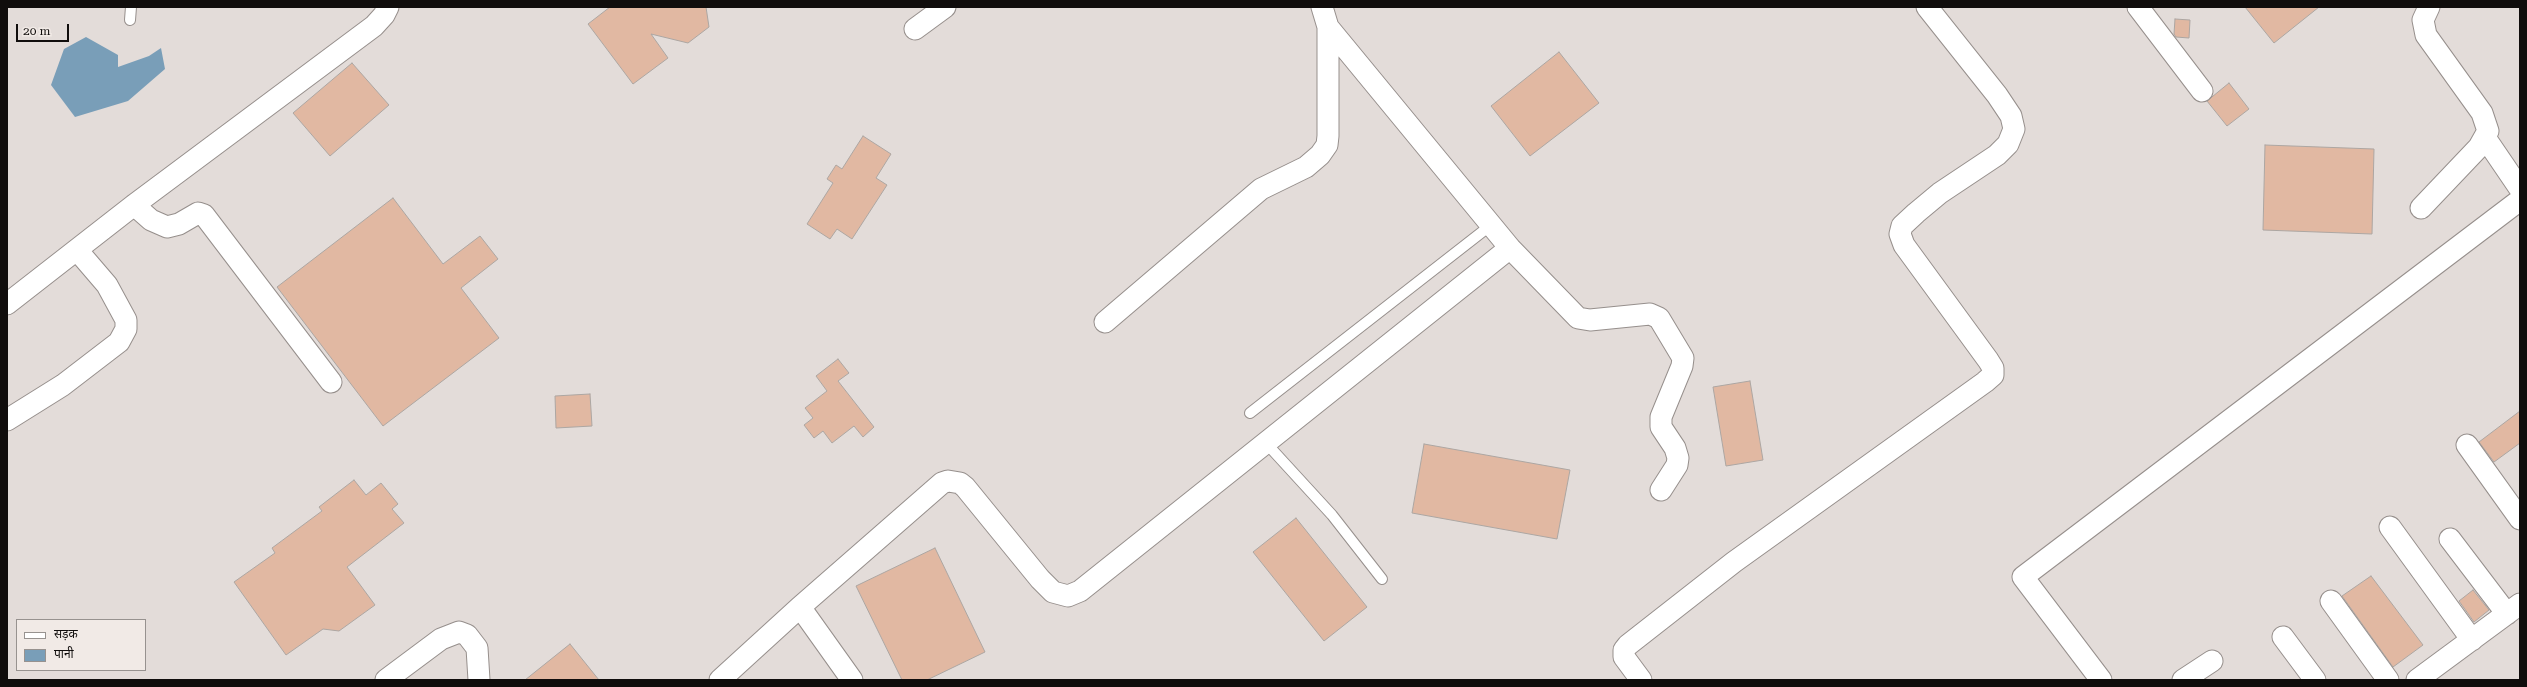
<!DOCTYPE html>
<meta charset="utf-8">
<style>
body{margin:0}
#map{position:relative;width:2527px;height:687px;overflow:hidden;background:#e3dcd9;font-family:"Roboto Serif","Noto Sans Devanagari",serif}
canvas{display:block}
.frame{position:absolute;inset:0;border:8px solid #100d0c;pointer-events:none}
.legend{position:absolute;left:16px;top:619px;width:130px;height:52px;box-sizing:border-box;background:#f1eae6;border:1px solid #97928f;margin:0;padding:5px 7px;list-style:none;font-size:12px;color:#100d0c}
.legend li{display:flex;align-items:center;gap:8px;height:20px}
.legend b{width:20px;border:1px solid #97928f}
.scale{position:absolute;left:16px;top:24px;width:53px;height:18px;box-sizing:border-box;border:2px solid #100d0c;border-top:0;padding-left:5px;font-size:12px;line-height:14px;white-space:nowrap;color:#100d0c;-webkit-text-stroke:3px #f1eae6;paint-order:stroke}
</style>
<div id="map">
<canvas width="2527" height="687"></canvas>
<div class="frame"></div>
<ul class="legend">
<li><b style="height:5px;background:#fff"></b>सड़क</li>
<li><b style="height:11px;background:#799eb8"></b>पानी</li>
</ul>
<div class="scale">20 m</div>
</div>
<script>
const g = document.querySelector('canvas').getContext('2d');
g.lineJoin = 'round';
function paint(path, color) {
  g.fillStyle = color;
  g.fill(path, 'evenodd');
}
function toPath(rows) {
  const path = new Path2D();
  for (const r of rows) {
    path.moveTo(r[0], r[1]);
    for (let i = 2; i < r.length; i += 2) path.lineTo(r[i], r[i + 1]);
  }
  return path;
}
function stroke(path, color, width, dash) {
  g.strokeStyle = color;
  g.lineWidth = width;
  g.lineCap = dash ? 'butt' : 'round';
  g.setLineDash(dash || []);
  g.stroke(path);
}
const water = toPath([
 [86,37,118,55,118,67,149,56,161,48,165,69,128,101,75,117,51,85,64,49]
]);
const building = toPath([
 [610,7,706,7,709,27,688,43,651,34,668,58,633,84,588,24,610,7],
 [2245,7,2319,7,2274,43,2245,7],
 [2175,19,2190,20,2189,38,2176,37,2174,34,2175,19],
 [1559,52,1599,103,1530,156,1491,106,1559,52],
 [352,63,389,105,330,156,293,113,352,63],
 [2229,83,2249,109,2227,126,2207,101,2229,83],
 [863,136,891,154,876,178,887,185,852,239,837,229,830,239,807,224,833,183,827,179,836,165,842,169,863,136],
 [2265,145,2374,149,2372,234,2263,230,2265,145],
 [393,198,443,264,480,236,498,259,461,288,499,338,383,426,277,287,393,198],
 [838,359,849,373,838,381,874,427,863,437,854,426,832,443,823,431,814,438,804,425,813,418,805,408,827,391,816,376,838,359],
 [1750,381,1763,460,1726,466,1713,387,1750,381],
 [590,394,592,426,556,428,555,396,590,394],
 [2520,411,2520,443,2494,462,2479,442,2520,411],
 [1424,444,1570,470,1557,539,1412,513,1424,444],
 [354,480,366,495,381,483,398,504,392,509,404,523,347,567,375,605,339,631,323,629,286,655,234,582,275,553,272,548,322,511,319,507,354,480],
 [1296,518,1367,607,1324,641,1253,552,1296,518],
 [935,548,985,652,927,680,902,680,856,586,935,548],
 [2371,576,2423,645,2393,667,2342,596,2371,576],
 [2473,590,2489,610,2474,622,2459,601,2473,590],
 [570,644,599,680,525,680,570,644]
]);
const service = toPath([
 [130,20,131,7],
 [1250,413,1491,225],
 [1266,443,1332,515,1382,579]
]);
const minor = toPath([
 [1322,7,1328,27,1510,248,1578,318,1590,320,1650,314,1659,318,1683,358,1682,366,1661,417,1661,427,1675,448,1678,458,1677,465,1661,490],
 [2138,7,2202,91],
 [915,29,945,7],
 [2486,139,2520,189],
 [134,205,151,220,167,227,179,224,198,213,204,215,331,382],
 [2421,208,2479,147,2488,131,2482,113,2426,35,2423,20,2429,7],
 [7,304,134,205,374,26,384,15,388,7],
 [1105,322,1261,189,1306,167,1320,155,1327,145,1328,136,1328,27],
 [7,420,63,385,119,342,126,329,126,320,107,285,77,250],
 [2467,445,2520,519],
 [2390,527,2472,640],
 [2450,539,2507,614],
 [2331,601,2388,680],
 [800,607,852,680],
 [2283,637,2315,680],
 [386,680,441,639,459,632,467,635,477,648,479,680],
 [720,680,800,607,942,483,948,481,960,483,965,487,1040,579,1053,592,1068,596,1080,591,1510,248],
 [1641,680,1624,657,1624,650,1628,645,1734,562,1985,382,1993,375,1993,368,1988,360,1904,245,1900,234,1902,226,1916,213,1940,193,1997,155,2008,144,2014,129,2011,116,1997,95,1927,7],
 [2101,680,2023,577,2520,200],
 [2183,680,2212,661],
 [2417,680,2520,604]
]);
paint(water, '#799eb8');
paint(building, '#e1b8a2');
stroke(building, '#aca6a2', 1);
stroke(service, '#968f8c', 12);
stroke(minor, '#968f8c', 23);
stroke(service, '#fff', 10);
stroke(minor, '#fff', 21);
</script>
